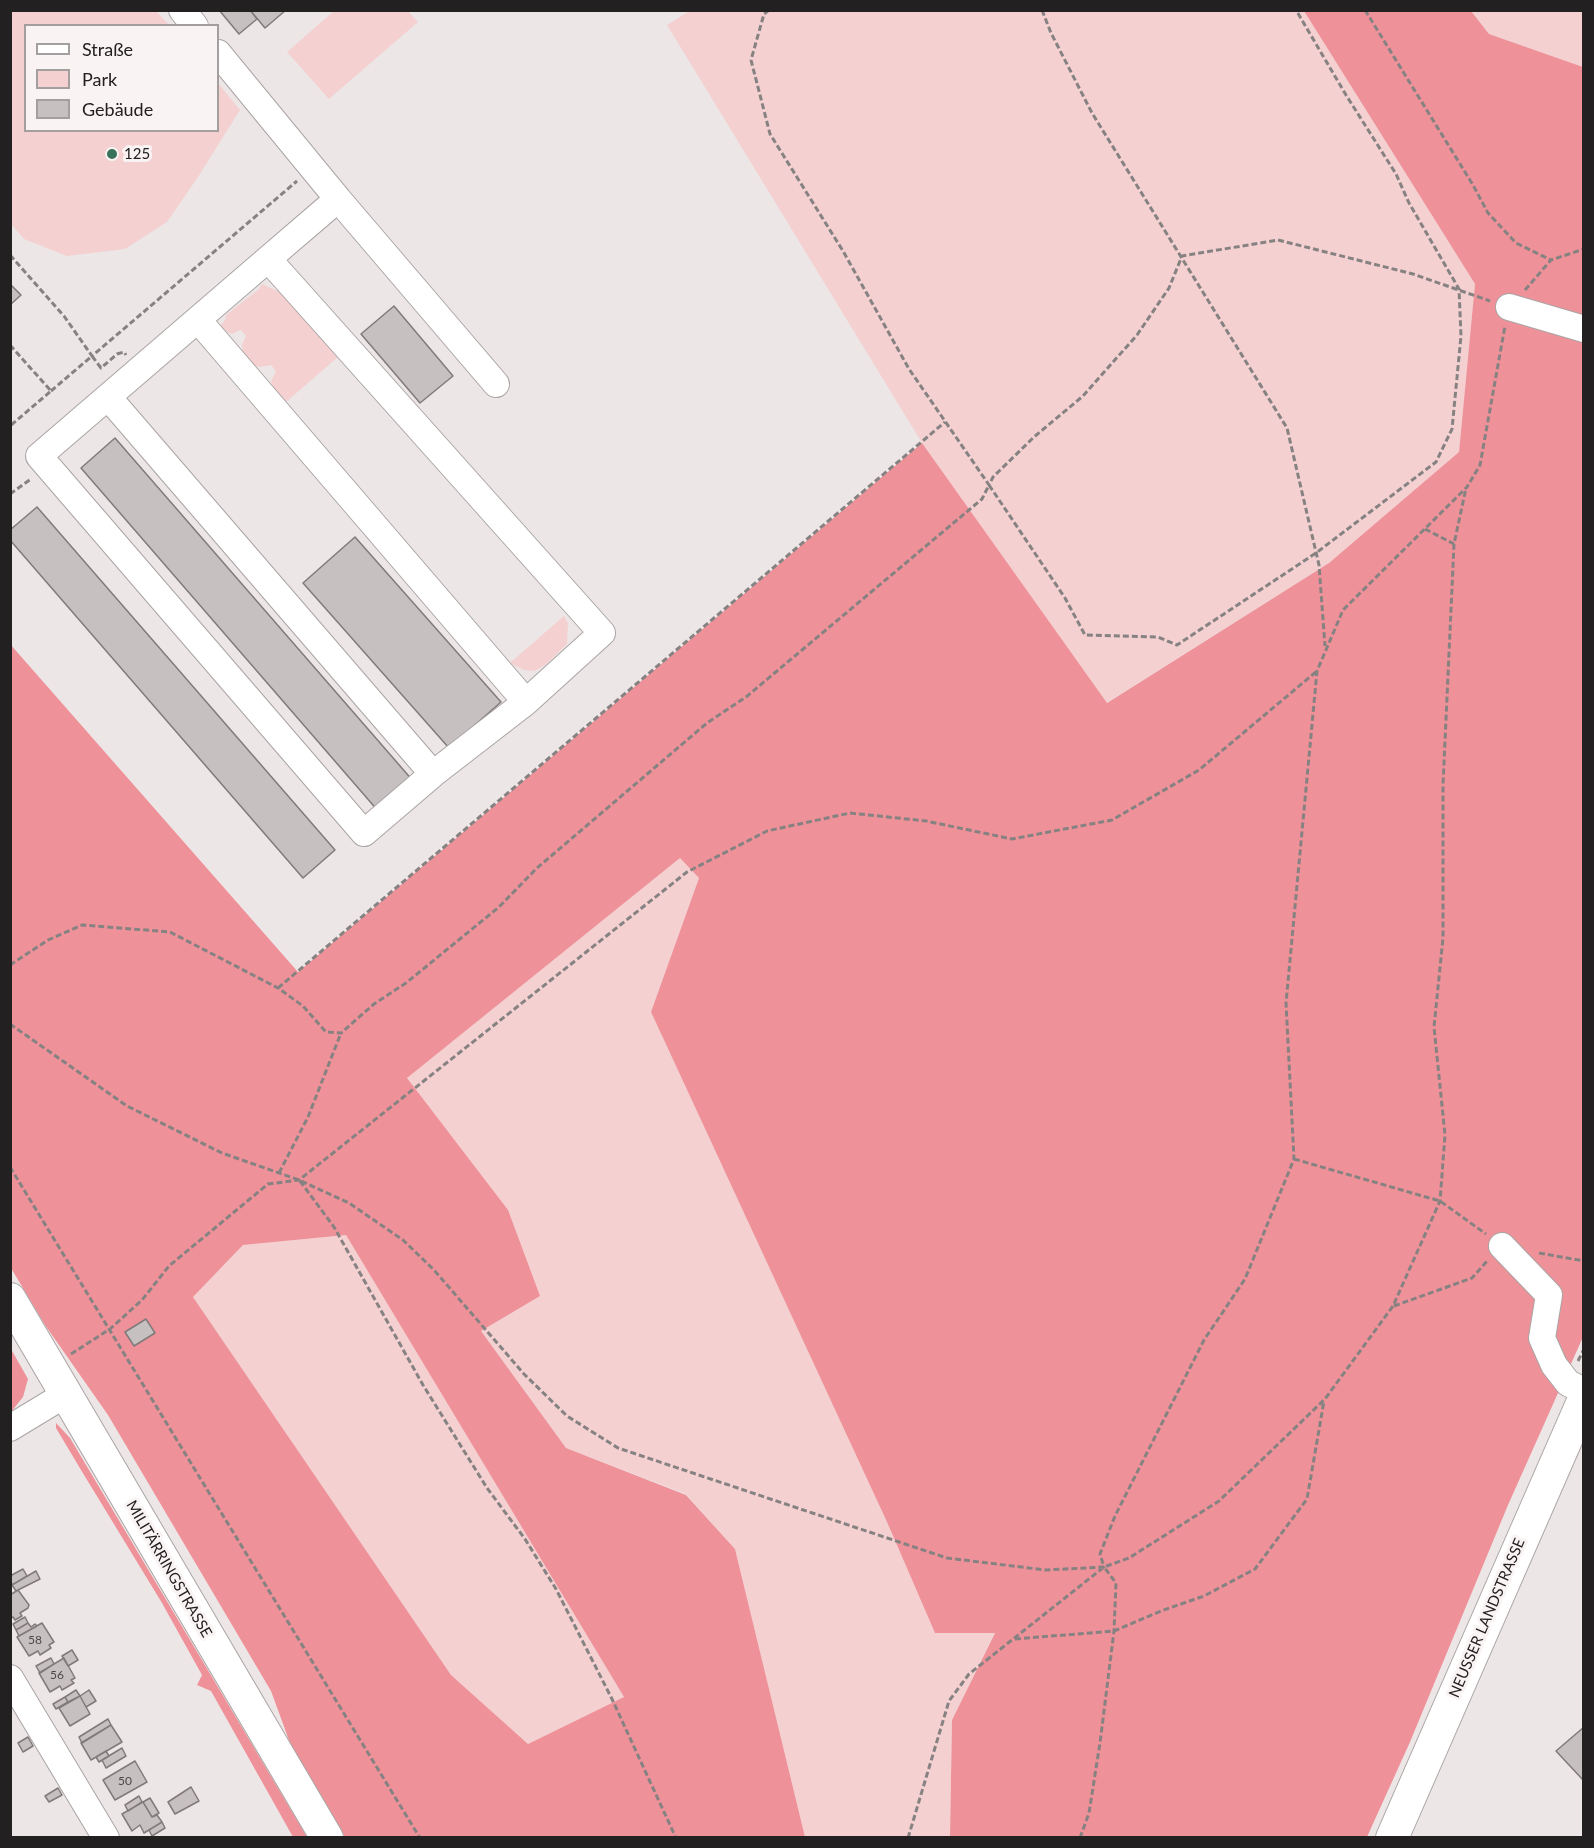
<!DOCTYPE html>
<meta charset="utf-8">
<style>
body{margin:0}
#map{position:relative;width:1594px;height:1848px;overflow:hidden;background:#ede6e6;font-family:Lato,sans-serif}
canvas{display:block}
.frame{position:absolute;inset:0;border:12px solid #222020;pointer-events:none}
.legend{position:absolute;left:24px;top:24px;width:195px;height:108px;box-sizing:border-box;background:#faf3f3;border:2px solid #a49f9f;margin:0;padding:8px 10px;list-style:none;font-size:18px;color:#222020}
.legend li{display:flex;align-items:center;gap:12px;height:30px}
.legend b{width:30px;border:2px solid #a49f9f}
</style>
<div id="map">
<canvas width="1594" height="1848"></canvas>
<div class="frame"></div>
<ul class="legend">
<li><b style="height:8px;background:#fff"></b>Straße</li>
<li><b style="height:16px;background:#f4d0d1"></b>Park</li>
<li><b style="height:16px;background:#c7c0c0"></b>Gebäude</li>
</ul>
</div>
<script>
const g = document.querySelector('canvas').getContext('2d');
g.lineJoin = 'round';
function paint(path, color) {
  g.fillStyle = color;
  g.fill(path, 'evenodd');
}
function toPath(rows) {
  const path = new Path2D();
  for (const r of rows) {
    path.moveTo(r[0], r[1]);
    for (let i = 2; i < r.length; i += 2) path.lineTo(r[i], r[i + 1]);
  }
  return path;
}
function stroke(path, color, width, dash) {
  g.strokeStyle = color;
  g.lineWidth = width;
  g.lineCap = dash ? 'butt' : 'round';
  g.setLineDash(dash || []);
  g.stroke(path);
}
function label(font, color, halo, rows, align = 'center') {
  g.font = font + ' Lato,sans-serif';
  g.lineWidth = 6;
  g.setLineDash([]);
  g.textBaseline = 'middle';
  g.strokeStyle = halo;
  g.fillStyle = color;
  for (const [text, x, y, turn = 0] of rows) {
    g.save();
    g.translate(x, y);
    g.rotate((+turn || 0) * Math.PI / 180);
    g.textAlign = isNaN(turn) ? turn : align;
    if (halo) g.strokeText(text, 0, 0);
    g.fillText(text, 0, 0);
    g.restore();
  }
}
const green = toPath([
 [691,10,1304,11,1475,284,1459,452,1329,563,1106,703,922,443,667,25],
 [10,11,156,11,169,25,26,26,26,130,218,130,218,83,240,110,198,177,167,222,125,249,67,256,24,239,11,224],
 [334,11,408,11,418,22,329,99,287,52],
 [1471,11,1583,11,1583,67,1489,34],
 [262,284,282,293,339,356,285,403,273,388,271,381,276,371,271,365,260,367,252,365,243,355,242,345,246,336,241,330,232,334,222,330,221,325,225,320,226,315,259,289],
 [564,616,568,623,567,644,545,665,535,671,524,670,510,663],
 [680,858,699,878,651,1012,887,1522,935,1633,995,1632,952,1720,950,1837,805,1837,735,1549,686,1494,566,1448,481,1331,540,1296,407,1077],
 [346,1235,624,1697,528,1744,451,1675,193,1297,243,1245]
]);
const forest = toPath([
 [1304,11,1471,11,1489,34,1583,67,1583,1337,1508,1505,1410,1742,1367,1837,950,1837,952,1720,995,1633,935,1633,887,1522,651,1012,699,878,680,858,407,1078,508,1210,540,1296,481,1331,566,1448,686,1495,735,1549,805,1837,345,1837,290,1743,271,1691,108,1415,45,1325,11,1268,10,644,298,972,922,443,1107,703,1329,563,1459,452,1475,284],
 [346,1235,624,1697,528,1744,451,1675,193,1297,243,1245],
 [11,1349,28,1379,23,1397,11,1412],
 [56,1423,70,1438,307,1837,293,1837,211,1691,197,1685,202,1675,162,1603,81,1470,56,1428]
]);
const building = toPath([
 [219,10,250,10,257,19,239,34,219,10],
 [250,10,286,10,265,28,250,10],
 [10,284,21,295,10,305,10,284],
 [394,306,453,376,420,403,361,334,394,306],
 [115,438,414,782,379,812,81,468,115,438],
 [37,507,335,850,303,878,10,540,10,530,37,507],
 [355,537,501,702,449,748,303,583,355,537],
 [146,1319,155,1333,134,1346,125,1332,146,1319],
 [23,1569,27,1576,12,1585,10,1576,23,1569],
 [36,1571,40,1579,16,1591,12,1585,36,1571],
 [18,1590,29,1605,28,1608,20,1613,22,1616,15,1620,13,1617,10,1618,10,1595,18,1590],
 [25,1617,28,1623,16,1630,13,1624,25,1617],
 [28,1623,31,1627,35,1624,37,1626,19,1636,16,1630,28,1623],
 [42,1623,54,1642,49,1645,51,1648,40,1655,38,1651,29,1656,17,1637,42,1623],
 [72,1650,78,1660,68,1666,62,1656,72,1650],
 [51,1658,54,1664,40,1673,36,1666,51,1658],
 [64,1658,75,1678,71,1680,74,1683,62,1690,60,1686,50,1692,39,1673,64,1658],
 [76,1690,80,1696,68,1702,65,1697,76,1690],
 [89,1690,96,1701,86,1707,80,1696,89,1690],
 [80,1696,90,1714,70,1726,59,1708,80,1696],
 [65,1697,68,1702,56,1709,53,1704,65,1697],
 [108,1719,111,1725,82,1743,79,1737,108,1719],
 [111,1725,122,1742,91,1760,81,1743,111,1725],
 [1584,1727,1584,1781,1556,1751,1584,1727],
 [28,1737,33,1746,23,1752,18,1743,28,1737],
 [122,1748,126,1756,106,1768,102,1760,122,1748],
 [106,1751,109,1756,99,1762,96,1757,106,1751],
 [135,1761,147,1782,115,1800,103,1780,135,1761],
 [191,1787,199,1801,175,1814,168,1802,191,1787],
 [58,1788,62,1795,49,1802,45,1796,58,1788],
 [139,1796,142,1802,128,1811,125,1805,139,1796],
 [150,1798,159,1813,152,1817,143,1802,150,1798],
 [143,1802,152,1817,157,1815,162,1822,144,1833,140,1825,132,1831,122,1814,143,1802],
 [162,1822,165,1828,152,1836,149,1830,162,1822]
]);
const path = toPath([
 [769,10,764,14,751,60,770,134,843,251,909,369,989,485,993,477,1034,437,1083,396,1137,335,1169,288,1182,256,1278,240,1413,274,1490,301],
 [1042,10,1051,33,1092,113,1287,428,1319,565,1325,646],
 [1365,10,1473,185,1488,213,1516,243,1551,260],
 [10,255,64,316,92,356,297,181],
 [1525,290,1551,260,1584,249],
 [10,345,51,391,10,426],
 [51,391,92,356,101,368,117,354,124,352,126,355],
 [10,494,31,479],
 [1425,529,1454,544],
 [10,965,48,940,82,925,170,932,278,988,303,1006,326,1032,341,1033,374,1004,406,983,499,907,537,868,707,723,746,697,982,499,989,485,1065,598,1085,635,1158,637,1177,645,1316,553,1436,462,1452,429,1461,336,1459,289,1409,203,1396,174,1346,95,1296,10],
 [278,988,945,422],
 [10,1024,127,1106,222,1153,299,1180,349,1203,403,1240,434,1270,524,1374,567,1416,618,1448,947,1558,1046,1570,1104,1567,1100,1554,1115,1516,1204,1340,1245,1279,1294,1159,1286,1003,1317,671,1343,610,1467,487,1480,465,1505,326],
 [1294,1159,1440,1201,1486,1234],
 [10,1167,420,1838],
 [279,1173,308,1117,341,1033],
 [300,1181,334,1227,423,1385,487,1488,525,1539,556,1589,612,1699,676,1838],
 [1539,1253,1584,1261],
 [1394,1306,1472,1278,1488,1260],
 [71,1354,110,1329,142,1300,169,1266,268,1184,299,1180,687,872,767,831,850,813,926,821,1012,839,1112,820,1199,770,1317,671],
 [1578,1361,1584,1349],
 [1015,1639,1114,1631,1161,1611,1204,1596,1255,1569,1307,1499,1324,1401],
 [908,1838,949,1701,969,1674,1104,1567,1129,1558,1219,1501,1325,1399,1393,1306,1440,1201,1445,1135,1434,1027,1443,938,1443,785,1454,544,1466,488],
 [1080,1838,1089,1813,1100,1743,1114,1631,1116,1583,1104,1567]
]);
const minor = toPath([
 [182,10,195,26],
 [218,53,338,199],
 [268,259,602,633,526,702,433,774],
 [1509,307,1584,329],
 [198,320,526,702],
 [108,397,433,774,364,833,39,456,139,370,268,259,338,199,496,384],
 [1502,1246,1549,1295,1542,1338,1554,1365,1568,1383,1584,1391],
 [10,1428,66,1394],
 [10,1678,106,1838]
]);
const major = toPath([
 [10,1299,327,1838],
 [1392,1838,1584,1399]
]);
const markers = [
 [112,154,6,"#39725a"]
];
const numberNames = [
 ["58",35,1640],
 ["56",57,1675],
 ["50",125,1781]
];
const poiNames = [
 ["125",124,154]
];
const streetNames = [
 ["MILITÄRRINGSTRASSE",169,1569,60],
 ["NEUSSER LANDSTRASSE",1487,1618,-67]
];
paint(green, '#f4d0d1');
paint(forest, '#ef9199');
paint(building, '#c7c0c0');
stroke(building, '#807a7a', 1.5);
stroke(minor, '#aba4a4', 28);
stroke(major, '#aba4a4', 34);
stroke(path, '#878282', 3, [6, 3]);
stroke(minor, '#fff', 26);
stroke(major, '#fff', 32);
for (const [x, y, r, color] of markers) {
  const dot = new Path2D();
  dot.arc(x, y, r, 0, 2 * Math.PI);
  g.fillStyle = color;
  g.fill(dot);
  stroke(dot, '#faf3f3', 2);
}
label('12px', '#4b4848', null, numberNames);
label('15px', '#222020', '#faf3f3', poiNames, 'left');
label('15px', '#222020', '#faf3f3', streetNames);
</script>
